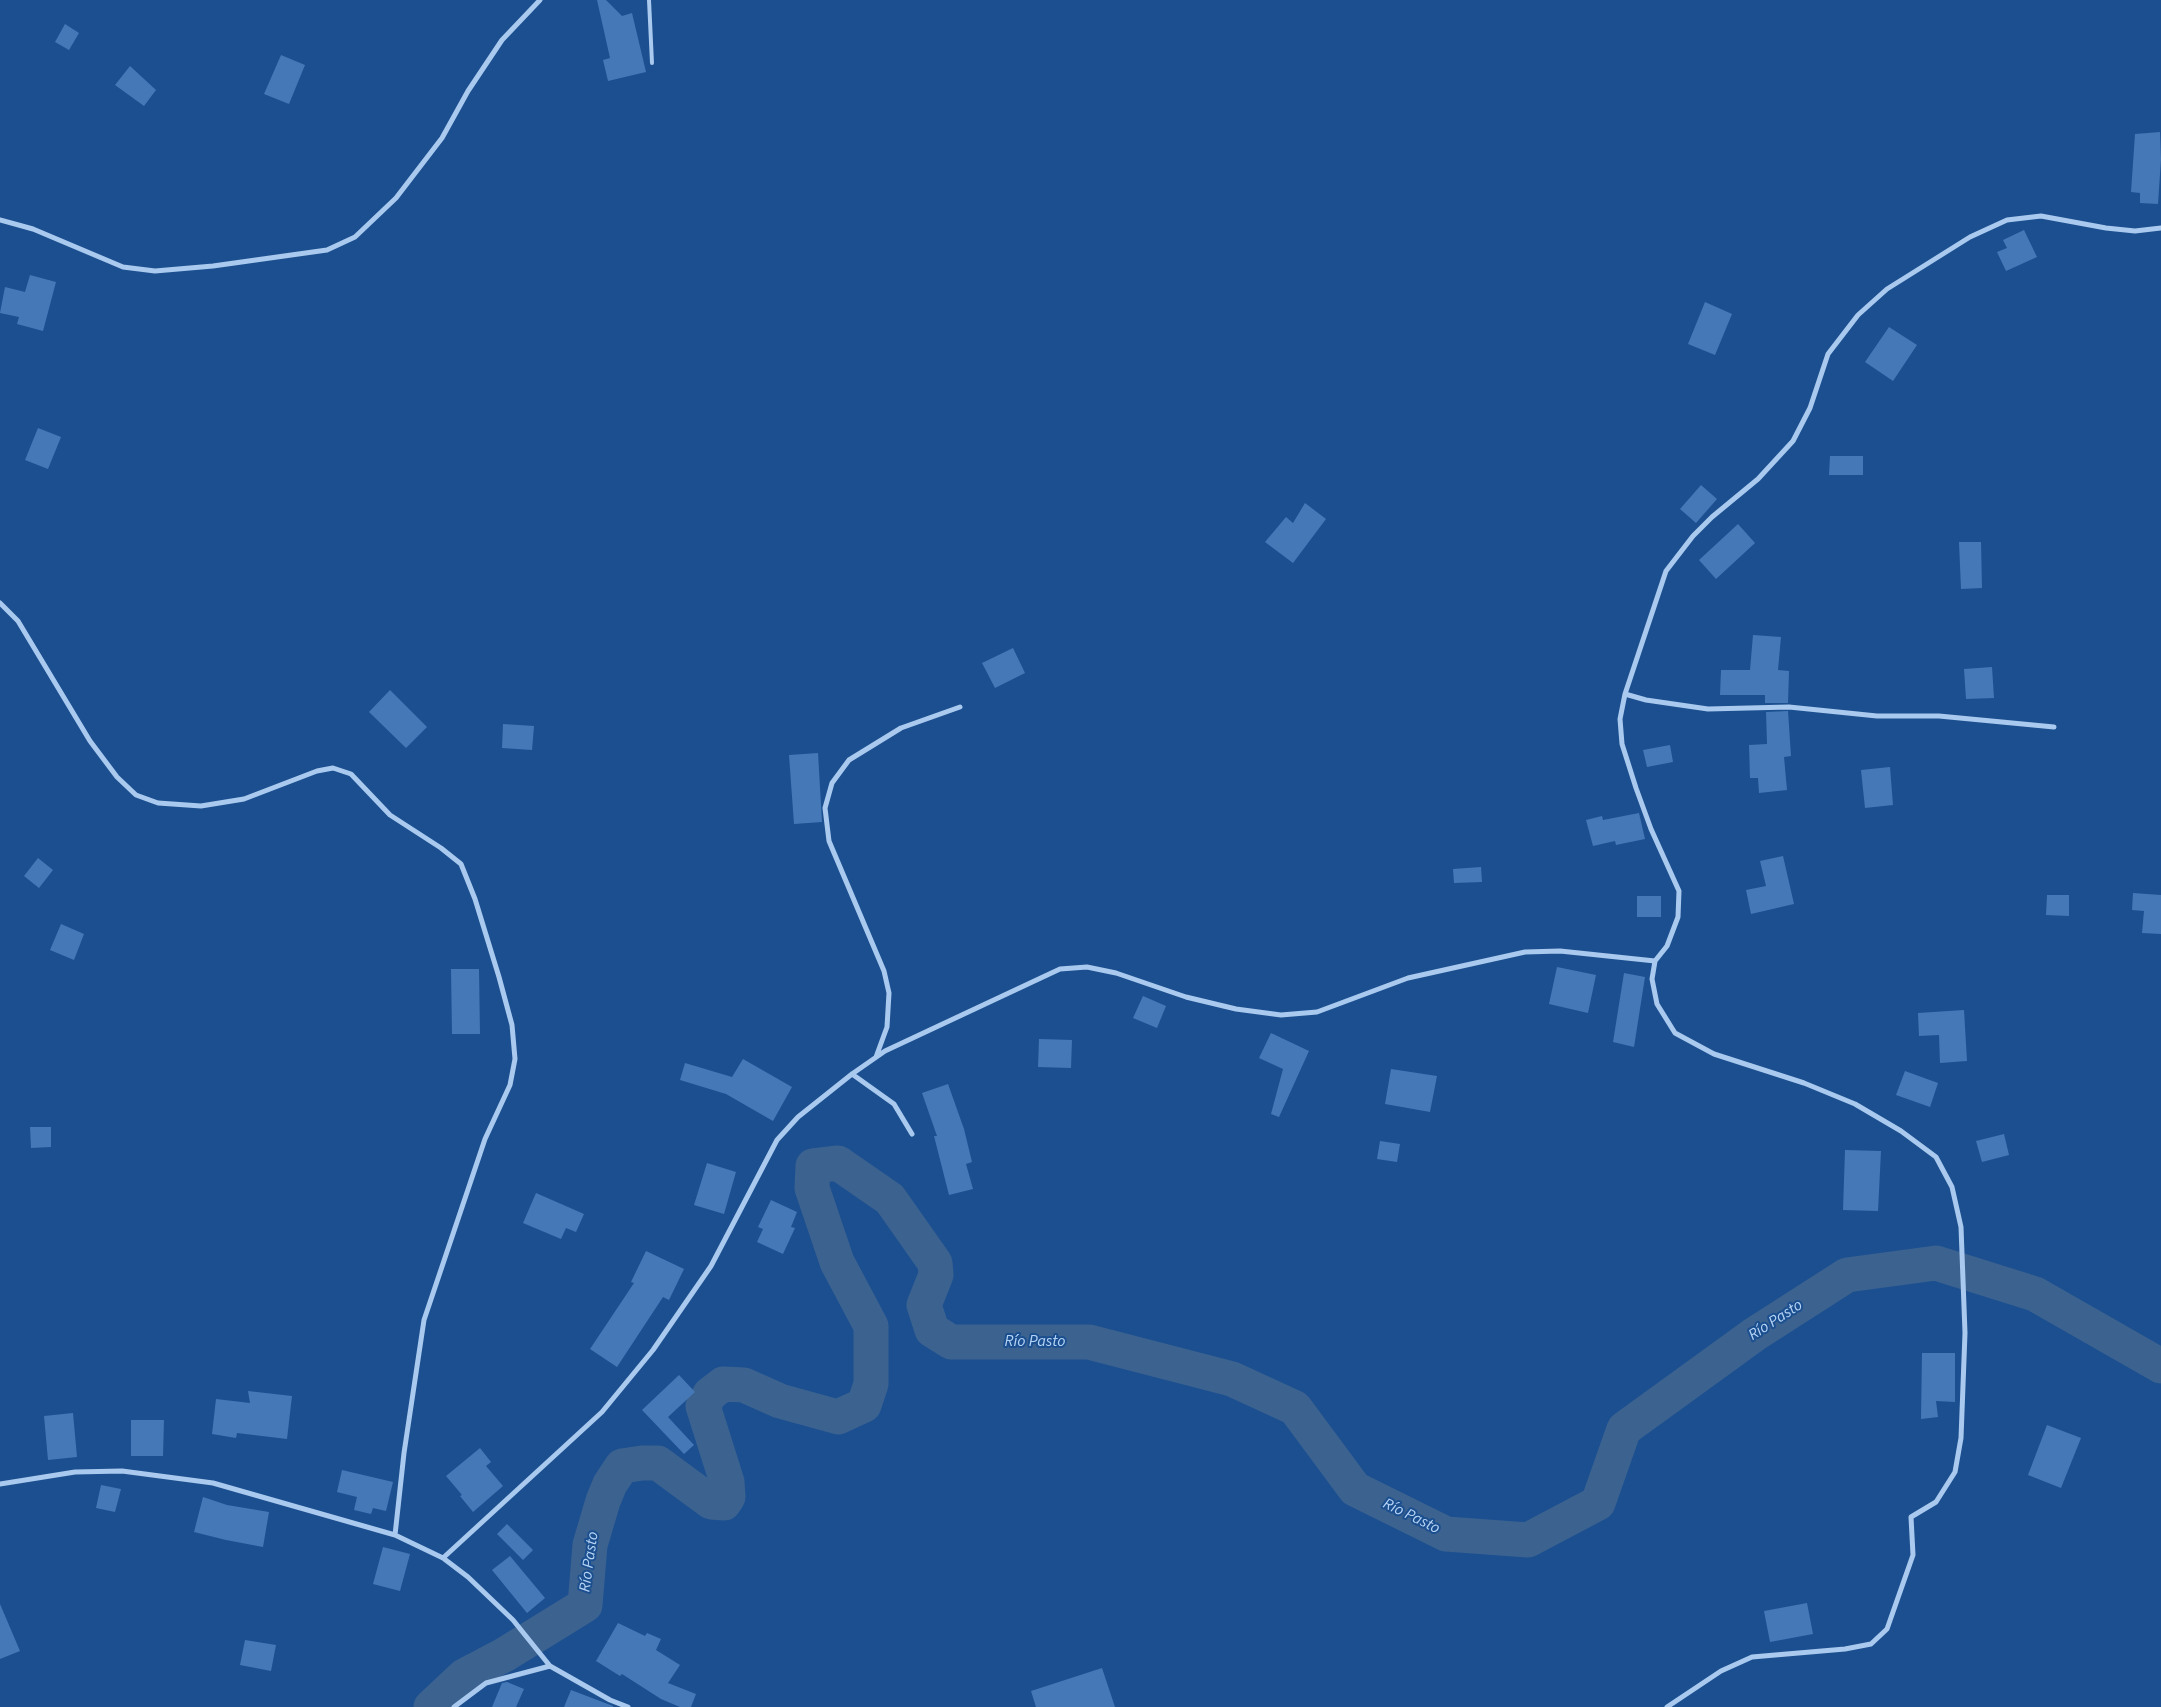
<!DOCTYPE html>
<meta charset="utf-8">
<style>
body{margin:0}
canvas{display:block;background:#1b4f8f}
</style>
<canvas width="2161" height="1707"></canvas>
<script>
const g = document.querySelector('canvas').getContext('2d');
g.lineJoin = 'round';
function toPath(rows) {
  const path = new Path2D();
  for (const r of rows) {
    path.moveTo(r[0], r[1]);
    for (let i = 2; i < r.length; i += 2) path.lineTo(r[i], r[i + 1]);
  }
  return path;
}
function stroke(path, color, width, dash) {
  g.strokeStyle = color;
  g.lineWidth = width;
  g.lineCap = dash ? 'butt' : 'round';
  g.setLineDash(dash || []);
  g.stroke(path);
}
function paint(path, color) {
  g.fillStyle = color;
  g.fill(path, 'evenodd');
}
function label(font, color, halo, rows, align = 'center') {
  g.font = font + ' "Source Sans 3",sans-serif';
  g.lineWidth = 4;
  g.setLineDash([]);
  g.textBaseline = 'middle';
  g.strokeStyle = halo;
  g.fillStyle = color;
  for (const [text, x, y, turn = 0] of rows) {
    g.save();
    g.translate(x, y);
    g.rotate((+turn || 0) * Math.PI / 180);
    g.textAlign = isNaN(turn) ? turn : align;
    if (halo) g.strokeText(text, 0, 0);
    g.fillText(text, 0, 0);
    g.restore();
  }
}
const river = toPath([
 [431,1707,464,1676,504,1655,585,1605,590,1545,603,1501,610,1484,622,1466,642,1463,658,1463,711,1502,724,1503,728,1497,727,1482,703,1406,710,1394,723,1384,744,1385,780,1401,838,1417,864,1405,871,1384,871,1326,837,1262,812,1188,813,1166,838,1163,890,1199,935,1263,936,1275,924,1305,932,1330,951,1342,1089,1342,1232,1379,1295,1408,1355,1489,1446,1534,1528,1540,1598,1503,1624,1429,1755,1334,1847,1275,1936,1263,2035,1294,2161,1366]
]);
const building = toPath([
 [597,0,606,0,622,16,632,13,646,72,608,81,603,60,610,58],
 [65,24,79,33,69,50,55,42],
 [281,55,305,65,289,104,264,94],
 [130,66,156,90,144,106,115,85],
 [2160,132,2161,159,2158,204,2140,203,2140,193,2131,192,2135,134],
 [2024,230,2037,257,2006,271,1997,252,2007,248,2003,240],
 [30,275,56,282,43,331,17,324,19,317,0,313,5,287,25,292],
 [1705,302,1732,314,1715,355,1688,344],
 [1889,327,1917,345,1893,381,1865,362],
 [38,428,61,437,48,469,25,460],
 [1830,456,1863,456,1863,475,1829,475],
 [1701,485,1717,499,1696,523,1680,509],
 [1305,503,1326,519,1293,563,1265,542,1286,517,1293,523],
 [1738,524,1755,543,1716,579,1699,560],
 [1959,542,1981,542,1982,588,1961,589],
 [1753,635,1781,637,1778,670,1789,671,1788,703,1765,703,1765,695,1720,695,1721,670,1750,670],
 [1013,648,1025,673,995,688,982,663],
 [1992,667,1994,698,1966,699,1964,669],
 [390,690,427,727,406,748,369,712],
 [1788,711,1791,756,1784,757,1787,790,1759,793,1758,778,1750,778,1749,745,1767,744,1766,712],
 [503,724,534,726,532,750,502,748],
 [1670,745,1673,762,1647,767,1643,750],
 [818,753,822,822,794,824,789,755],
 [1890,767,1893,805,1865,808,1861,770],
 [1639,813,1645,839,1616,845,1615,841,1593,846,1586,820,1602,816,1603,820],
 [1783,856,1794,904,1751,914,1746,890,1766,886,1760,861],
 [38,858,53,870,39,888,24,876],
 [1481,867,1482,882,1454,883,1453,869],
 [2133,893,2161,895,2161,934,2142,933,2144,911,2132,910],
 [2047,895,2069,895,2069,916,2046,915],
 [1637,896,1661,896,1661,917,1637,917],
 [61,924,84,934,74,960,50,950],
 [1557,967,1596,975,1588,1013,1549,1004],
 [451,969,479,969,480,1034,452,1034],
 [1624,973,1645,977,1634,1047,1613,1042],
 [1143,996,1166,1006,1157,1028,1133,1018],
 [1964,1010,1967,1061,1940,1063,1939,1035,1919,1036,1918,1013],
 [1271,1033,1309,1051,1279,1117,1271,1114,1283,1069,1259,1058],
 [1039,1039,1072,1040,1071,1068,1038,1067],
 [743,1059,792,1087,773,1121,726,1094,680,1080,685,1063,732,1077],
 [1391,1069,1437,1076,1430,1112,1385,1104],
 [1905,1071,1938,1083,1930,1107,1896,1095],
 [948,1084,964,1129,972,1162,966,1164,973,1189,949,1195,934,1136,937,1136,922,1093],
 [30,1127,51,1127,51,1147,31,1148],
 [2004,1134,2009,1155,1982,1162,1976,1141],
 [1380,1141,1400,1144,1397,1162,1377,1159],
 [1845,1150,1881,1151,1878,1211,1843,1210],
 [707,1163,736,1172,724,1214,694,1205],
 [536,1193,584,1214,576,1232,566,1228,561,1239,523,1223],
 [771,1200,797,1212,791,1227,795,1228,783,1254,757,1242,763,1229,758,1227],
 [646,1251,684,1269,669,1300,663,1297,617,1367,590,1349,634,1283,631,1282],
 [1922,1353,1955,1353,1955,1402,1936,1401,1938,1417,1921,1419],
 [679,1375,695,1392,668,1417,694,1445,684,1454,642,1410],
 [248,1391,292,1396,287,1439,237,1433,236,1438,212,1434,216,1399,250,1403],
 [73,1413,77,1457,48,1460,44,1416],
 [131,1420,164,1420,163,1456,131,1456],
 [2047,1425,2081,1438,2061,1488,2028,1475],
 [480,1448,491,1462,486,1466,503,1486,473,1512,460,1496,462,1495,446,1476],
 [342,1470,393,1482,386,1511,373,1508,371,1514,354,1510,357,1497,337,1492],
 [101,1485,121,1489,115,1512,96,1508],
 [203,1497,227,1505,269,1512,263,1547,226,1540,194,1532],
 [507,1524,533,1550,523,1560,497,1534],
 [383,1547,410,1554,400,1591,373,1584],
 [510,1556,545,1598,527,1613,492,1570],
 [1807,1603,1813,1634,1770,1642,1764,1611],
 [0,1604,20,1651,0,1659],
 [618,1623,645,1636,647,1633,661,1639,656,1650,680,1665,668,1683,696,1694,691,1707,680,1707,661,1699,622,1674,620,1676,596,1661],
 [245,1640,276,1645,271,1671,240,1665],
 [1102,1668,1115,1707,1036,1707,1031,1691],
 [507,1682,524,1689,516,1707,492,1707,502,1683],
 [571,1690,613,1706,613,1707,564,1707]
]);
const service = toPath([
 [649,0,652,63]
]);
const minor = toPath([
 [0,220,33,229,123,267,155,271,213,266,327,250,355,237,396,198,442,138,468,91,502,40,540,0],
 [0,603,18,621,90,741,117,777,136,795,158,803,201,806,244,799,317,771,333,768,351,774,390,815,441,848,461,864,475,899,499,977,512,1025,515,1059,510,1085,485,1139,424,1320,404,1453,395,1535],
 [1625,694,1646,700,1708,709,1789,707,1877,716,1939,716,2054,727],
 [876,1057,887,1027,889,993,884,971,829,841,825,808,832,783,849,760,901,728,960,707],
 [852,1074,894,1104,912,1134],
 [0,1484,75,1472,122,1471,213,1483,395,1535,443,1558,468,1577,513,1620,550,1666,610,1700,628,1707],
 [443,1558,602,1412,653,1350,711,1266,777,1140,798,1117,852,1074,885,1051,1060,969,1087,967,1116,973,1186,997,1236,1009,1281,1015,1317,1012,1408,978,1525,952,1560,951,1655,961],
 [454,1707,486,1683,550,1666],
 [1667,1707,1721,1671,1752,1657,1845,1649,1871,1644,1887,1629,1913,1555,1911,1517,1936,1502,1955,1472,1961,1438,1965,1333,1961,1227,1952,1187,1936,1157,1901,1131,1855,1104,1804,1083,1714,1054,1675,1033,1657,1004,1652,979,1655,961,1667,946,1678,917,1679,891,1651,829,1636,788,1622,744,1620,719,1625,694,1666,571,1693,536,1712,517,1758,479,1793,441,1810,408,1828,354,1858,315,1887,289,1970,237,2007,220,2041,216,2106,228,2135,231,2161,228]
]);
const waterNames = [
 ["Río Pasto",1776,1321,-33],
 ["Río Pasto",1035,1342],
 ["Río Pasto",1411,1517,26],
 ["Río Pasto",590,1562,-82]
];
stroke(river, '#3c6290', 35);
paint(building, '#4478b7');
stroke(service, '#a9c9ee', 4);
stroke(minor, '#a9c9ee', 5);
label('italic 16px', '#b5d3f5', '#1b4f8f', waterNames);
</script>
